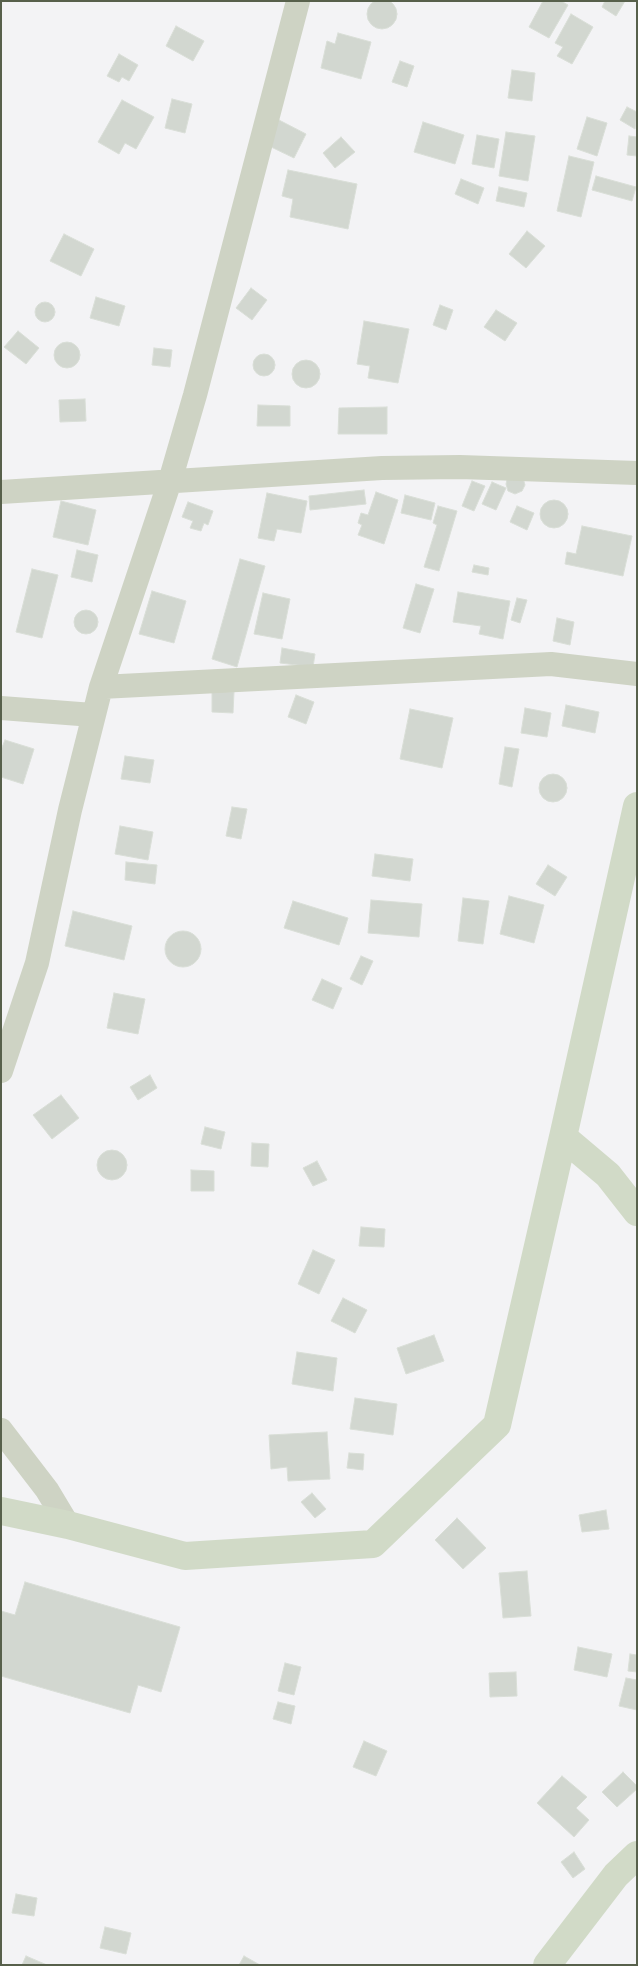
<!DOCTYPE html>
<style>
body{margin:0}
#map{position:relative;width:638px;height:1966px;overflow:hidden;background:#f3f3f5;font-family:Ubuntu,sans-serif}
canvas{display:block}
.frame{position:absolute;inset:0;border:2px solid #57604b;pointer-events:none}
</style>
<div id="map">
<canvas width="638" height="1966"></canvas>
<div class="frame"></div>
</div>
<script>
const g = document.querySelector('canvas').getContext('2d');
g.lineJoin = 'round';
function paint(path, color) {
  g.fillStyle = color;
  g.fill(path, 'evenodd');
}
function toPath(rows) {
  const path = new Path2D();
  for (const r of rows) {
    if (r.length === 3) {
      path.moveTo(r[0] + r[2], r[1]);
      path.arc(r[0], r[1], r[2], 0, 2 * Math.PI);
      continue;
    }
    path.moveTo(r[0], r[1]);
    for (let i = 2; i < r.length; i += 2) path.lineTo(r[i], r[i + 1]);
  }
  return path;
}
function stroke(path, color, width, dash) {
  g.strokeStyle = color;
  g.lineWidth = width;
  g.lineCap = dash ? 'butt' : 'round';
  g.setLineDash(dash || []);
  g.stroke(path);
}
const building = toPath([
 [382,14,15],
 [543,1,561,1,568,5,549,38,529,27,543,1],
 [605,1,625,1,616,16,602,7,605,1],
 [571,14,593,27,572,64,557,56,563,47,555,43,571,14],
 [176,26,204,41,193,61,166,46,176,26],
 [338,33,371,42,361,79,321,68,327,41,335,44,338,33],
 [119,54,138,65,129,81,122,77,119,82,107,76,119,54],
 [400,61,414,66,407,87,392,82,400,61],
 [512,70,535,73,532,101,508,98,512,70],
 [172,99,192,104,185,133,165,128,172,99],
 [122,100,154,117,136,149,125,143,119,154,98,142,122,100],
 [627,107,637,112,635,129,620,120,627,107],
 [587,117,607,123,597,156,577,149,587,117],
 [279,120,306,134,294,158,267,145,279,120],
 [423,122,464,135,455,164,414,152,423,122],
 [506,132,535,136,528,181,499,176,506,132],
 [477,135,499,139,494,168,472,164,477,135],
 [629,136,637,137,637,156,627,155,629,136],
 [341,137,355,152,335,168,323,153,341,137],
 [569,156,594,162,581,217,557,211,569,156],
 [288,170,357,184,348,229,290,217,293,199,282,196,288,170],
 [596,176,636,187,632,201,592,190,596,176],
 [461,179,484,188,478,204,455,194,461,179],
 [499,187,527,193,524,207,496,201,499,187],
 [527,231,545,246,526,268,509,254,527,231],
 [64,234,94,249,81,276,50,261,64,234],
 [251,288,267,300,252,320,236,308,251,288],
 [96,297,125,306,119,326,90,318,96,297],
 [45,312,10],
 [440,305,453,310,446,330,433,325,440,305],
 [496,310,517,323,505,341,484,327,496,310],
 [364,321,409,329,398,383,368,378,370,366,357,364,364,321],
 [18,331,39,348,26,364,4,347,18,331],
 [67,355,13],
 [154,348,172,350,170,367,152,365,154,348],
 [264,365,11],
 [306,374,14],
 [85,399,86,421,60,422,59,400,85,399],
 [258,405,290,406,290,426,257,426,258,405],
 [387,407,387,434,338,434,339,408,387,407],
 [523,478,525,485,522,491,515,494,508,491,506,484,507,480,523,478],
 [472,481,485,486,474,511,462,506,472,481],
 [492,482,506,488,496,510,482,504,492,482],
 [364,490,366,504,310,510,309,496,364,490],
 [376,492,398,500,384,544,358,535,362,525,358,523,361,513,368,515,376,492],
 [267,493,307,501,301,533,277,529,274,541,258,538,267,493],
 [405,495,435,503,431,520,401,513,405,495],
 [554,514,14],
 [61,501,96,510,88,545,53,537,61,501],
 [188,502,213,511,208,525,204,523,201,531,190,528,193,521,182,517,188,502],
 [438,506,457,511,439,571,424,567,437,525,433,523,438,506],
 [517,506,534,513,527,530,510,522,517,506],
 [582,526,632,536,623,576,565,564,567,552,576,554,582,526],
 [77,550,98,555,92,582,71,577,77,550],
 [240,559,265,566,237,667,212,659,240,559],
 [474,565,489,568,488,575,472,572,474,565],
 [32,569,58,575,42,638,16,632,32,569],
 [416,584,434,589,420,633,403,628,416,584],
 [152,591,186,601,174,643,139,634,152,591],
 [458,592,510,601,503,639,479,634,481,626,453,622,458,592],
 [263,593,290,599,282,639,254,634,263,593],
 [517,598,527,600,520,623,511,620,517,598],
 [86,622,12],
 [557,618,574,622,570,645,553,641,557,618],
 [282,648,315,654,313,667,280,663,282,648],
 [212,691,234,692,233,713,212,712,212,691],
 [296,695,314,702,306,724,288,717,296,695],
 [566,705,599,712,595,733,562,726,566,705],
 [525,708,551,713,547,737,521,733,525,708],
 [410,709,453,718,442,768,400,759,410,709],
 [5,740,34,749,23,784,1,777,1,750,5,740],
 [505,747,519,749,512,787,499,784,505,747],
 [125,756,154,760,150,783,121,779,125,756],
 [553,788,14],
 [232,807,247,809,241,839,226,836,232,807],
 [120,826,153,832,148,860,115,854,120,826],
 [375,854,413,859,410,881,372,876,375,854],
 [126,862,157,865,155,884,125,880,126,862],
 [548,865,567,877,555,896,536,884,548,865],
 [509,896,544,905,534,943,500,934,509,896],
 [463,898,489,901,483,944,458,941,463,898],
 [371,900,422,904,419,937,368,933,371,900],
 [293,901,348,918,339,945,284,928,293,901],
 [73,911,132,926,124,960,65,946,73,911],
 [183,949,18],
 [361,956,373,961,362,985,350,979,361,956],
 [322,979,342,988,333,1009,312,1000,322,979],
 [114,993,145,999,138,1034,107,1028,114,993],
 [150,1075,157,1088,138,1100,130,1087,150,1075],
 [61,1095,79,1118,52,1139,33,1115,61,1095],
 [205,1127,225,1132,221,1149,201,1144,205,1127],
 [252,1143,269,1144,268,1167,251,1166,252,1143],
 [112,1165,15],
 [317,1161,327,1180,313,1186,303,1168,317,1161],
 [191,1170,214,1171,214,1191,191,1191,191,1170],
 [361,1227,385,1229,384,1247,359,1246,361,1227],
 [313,1250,335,1260,319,1294,298,1284,313,1250],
 [343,1298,367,1310,355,1333,331,1321,343,1298],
 [434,1335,444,1361,406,1374,397,1348,434,1335],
 [297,1352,337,1358,333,1391,292,1384,297,1352],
 [355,1398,397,1404,393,1435,350,1429,355,1398],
 [327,1432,330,1479,288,1481,287,1467,271,1469,269,1435,327,1432],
 [349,1453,364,1454,363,1470,347,1468,349,1453],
 [312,1493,326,1509,315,1518,301,1502,312,1493],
 [606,1510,609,1529,582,1532,579,1515,606,1510],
 [457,1518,486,1548,463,1569,435,1540,457,1518],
 [527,1571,531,1616,503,1618,499,1573,527,1571],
 [25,1582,180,1627,161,1692,138,1685,130,1713,1,1676,1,1611,15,1615,25,1582],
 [578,1647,612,1654,607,1677,574,1670,578,1647],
 [630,1654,637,1655,637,1672,628,1671,630,1654],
 [285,1663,301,1667,294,1695,278,1691,285,1663],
 [516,1672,517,1696,490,1697,489,1673,516,1672],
 [626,1678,637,1680,637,1710,619,1706,626,1678],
 [278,1702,295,1706,291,1724,273,1719,278,1702],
 [364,1741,387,1751,376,1776,353,1767,364,1741],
 [623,1772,637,1786,637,1789,617,1807,602,1792,623,1772],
 [562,1776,587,1797,576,1808,589,1820,574,1837,537,1803,562,1776],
 [574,1852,585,1869,573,1878,561,1862,574,1852],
 [16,1894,37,1898,34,1916,12,1913,16,1894],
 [105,1927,131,1933,126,1954,100,1948,105,1927],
 [26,1956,47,1965,22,1965,26,1956],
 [244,1956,260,1965,239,1965,244,1956]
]);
const street = toPath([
 [1,492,382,468,460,467,637,473],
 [101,687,551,664,637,674],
 [1,708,93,715],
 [1,1071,37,963,70,810,101,687,170,481,195,395,298,1],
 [1,1430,47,1490,68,1525]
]);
const secondary = toPath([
 [637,806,563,1137,608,1175,637,1212],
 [1,1511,68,1525,185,1556,373,1544,497,1425,563,1137],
 [547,1965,616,1875,637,1855]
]);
paint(building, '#d2d7d0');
stroke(building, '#d9ded7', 1);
stroke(street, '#ced3c4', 24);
stroke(secondary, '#d1dac7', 28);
</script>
